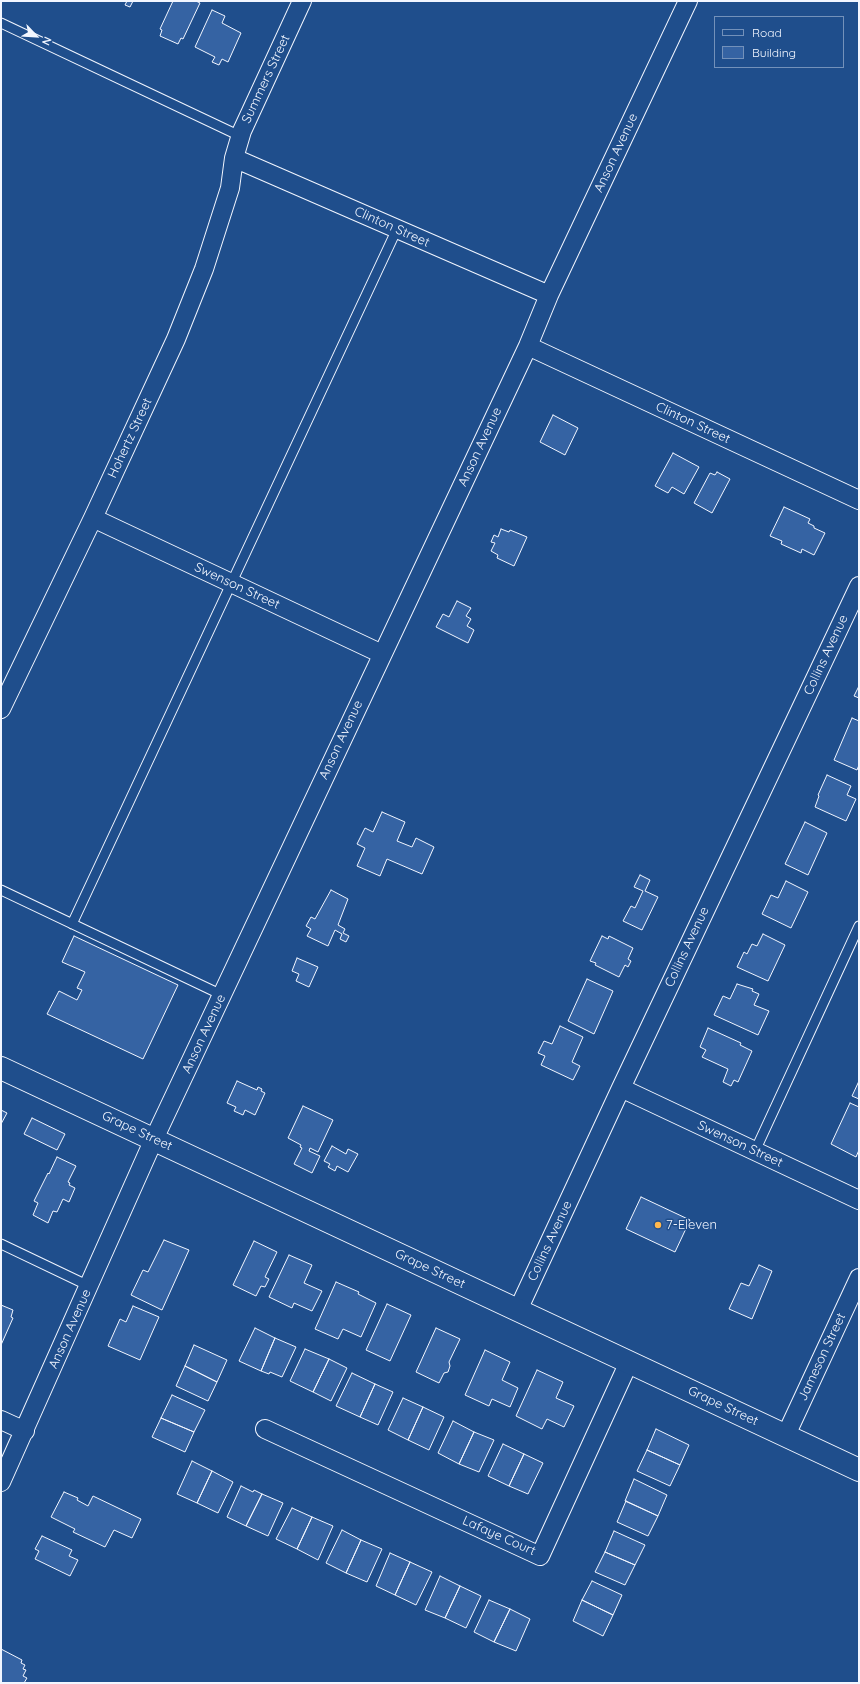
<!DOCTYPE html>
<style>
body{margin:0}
#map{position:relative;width:860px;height:1684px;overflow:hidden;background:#1f4e8c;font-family:Quicksand,sans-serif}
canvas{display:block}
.frame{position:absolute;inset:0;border:2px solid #f2f6ff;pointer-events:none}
.legend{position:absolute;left:714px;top:16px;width:130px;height:52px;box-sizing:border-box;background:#1f4e8c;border:1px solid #7391ba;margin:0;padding:5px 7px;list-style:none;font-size:12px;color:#f2f6ff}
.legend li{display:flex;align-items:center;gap:8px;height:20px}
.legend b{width:20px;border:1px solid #7391ba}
.north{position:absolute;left:16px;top:16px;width:40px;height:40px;-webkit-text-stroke:3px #1f4e8c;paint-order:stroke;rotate:115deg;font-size:11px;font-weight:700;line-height:16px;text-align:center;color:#f2f6ff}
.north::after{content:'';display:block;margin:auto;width:14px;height:18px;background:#f2f6ff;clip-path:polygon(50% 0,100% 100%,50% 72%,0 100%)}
</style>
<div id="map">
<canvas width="860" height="1684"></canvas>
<div class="frame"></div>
<ul class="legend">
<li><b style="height:5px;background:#1f4e8c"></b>Road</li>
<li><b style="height:11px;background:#3563a3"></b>Building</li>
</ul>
<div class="north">N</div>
</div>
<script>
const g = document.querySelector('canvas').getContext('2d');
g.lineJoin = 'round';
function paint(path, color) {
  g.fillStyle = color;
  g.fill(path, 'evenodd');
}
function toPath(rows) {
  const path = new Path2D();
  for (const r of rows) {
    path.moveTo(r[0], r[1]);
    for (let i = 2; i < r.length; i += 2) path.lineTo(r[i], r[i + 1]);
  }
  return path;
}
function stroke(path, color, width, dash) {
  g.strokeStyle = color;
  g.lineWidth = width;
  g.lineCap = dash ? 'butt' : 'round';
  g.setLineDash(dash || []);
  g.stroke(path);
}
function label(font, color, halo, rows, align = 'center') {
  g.font = font + ' Quicksand,sans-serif';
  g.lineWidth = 3;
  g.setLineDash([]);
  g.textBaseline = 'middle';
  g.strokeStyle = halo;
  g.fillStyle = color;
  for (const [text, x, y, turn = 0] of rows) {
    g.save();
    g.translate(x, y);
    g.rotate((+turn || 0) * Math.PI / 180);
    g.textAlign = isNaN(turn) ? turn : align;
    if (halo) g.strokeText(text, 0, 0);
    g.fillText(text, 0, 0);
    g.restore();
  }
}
const building = toPath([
 [127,1,133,1,130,7,125,5,127,1],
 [173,1,196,1,200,3,183,39,181,38,178,44,160,36,162,30,160,29,173,1],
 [212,10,225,16,222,23,241,33,228,62,222,59,219,65,212,62,215,57,195,47,212,10],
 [553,415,578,428,565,455,540,442,553,415],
 [673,453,699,467,684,494,672,487,668,493,655,486,673,453],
 [717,472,730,479,712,513,694,503,710,473,715,475,717,472],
 [784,507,810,519,808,523,814,526,814,528,825,533,814,555,802,549,801,553,781,544,782,541,770,536,784,507],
 [501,529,509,532,510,530,527,537,514,566,497,558,498,555,491,551,495,543,491,542,494,535,498,537,501,529],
 [457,601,471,608,466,616,471,619,467,626,474,630,468,643,436,627,443,614,449,617,457,601],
 [859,686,859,698,854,696,859,686],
 [852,718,859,721,859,765,857,770,834,760,852,718],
 [827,775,851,786,847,795,856,799,846,821,815,807,819,796,818,795,827,775],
 [382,812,405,822,397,841,412,847,416,838,434,847,422,874,387,859,380,876,357,866,365,848,357,844,365,828,373,832,382,812],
 [805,822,827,833,808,875,785,864,805,822],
 [640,875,650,880,645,891,658,897,642,930,623,921,631,906,635,908,643,891,634,887,640,875],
 [786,881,808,892,791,928,762,914,771,895,778,898,786,881],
 [331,890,348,899,338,925,345,929,343,933,349,936,346,942,340,939,342,934,335,930,328,946,307,936,311,929,306,926,311,917,315,919,331,890],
 [763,934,785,945,768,981,737,967,744,952,747,954,752,944,757,946,763,934],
 [74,936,178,985,143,1059,47,1014,59,991,77,1000,82,990,77,988,85,972,62,962,74,936],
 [602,936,608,939,609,936,633,948,628,959,631,961,628,967,625,965,619,977,595,965,596,963,590,961,602,936],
 [297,958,318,967,309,987,296,981,299,974,292,971,297,958],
 [587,979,613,991,594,1034,568,1021,587,979],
 [737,984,753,989,752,991,759,994,754,1005,769,1011,758,1035,714,1015,723,996,730,999,737,984],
 [560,1026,583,1037,572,1062,580,1066,573,1080,541,1065,545,1056,538,1053,544,1041,552,1044,560,1026],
 [708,1028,741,1043,740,1045,752,1051,738,1082,734,1080,731,1086,723,1082,728,1069,702,1057,706,1050,700,1047,708,1028],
 [237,1081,257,1090,258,1087,262,1089,261,1091,265,1093,255,1115,245,1110,243,1115,234,1111,236,1107,227,1103,237,1081],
 [859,1081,859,1099,852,1096,859,1081],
 [850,1103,859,1107,859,1150,856,1157,831,1144,850,1103],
 [303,1106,333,1120,318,1152,310,1148,309,1151,320,1156,312,1173,294,1164,302,1148,300,1147,301,1145,288,1138,303,1106],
 [1,1110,7,1113,1,1124,1,1110],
 [32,1118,65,1134,57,1150,24,1134,32,1118],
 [332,1146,346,1154,348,1149,358,1154,348,1172,337,1166,335,1171,328,1167,330,1164,324,1161,332,1146],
 [57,1157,76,1166,68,1182,70,1183,69,1185,75,1188,69,1202,63,1199,57,1212,53,1211,48,1223,33,1215,38,1203,34,1201,48,1173,49,1174,57,1157],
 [641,1197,690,1220,675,1252,626,1229,641,1197],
 [164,1240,189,1250,162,1310,131,1295,143,1270,148,1272,164,1240],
 [254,1241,277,1252,265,1277,269,1279,265,1287,261,1286,256,1296,233,1285,254,1241],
 [289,1255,312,1265,304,1283,322,1291,312,1311,294,1303,292,1308,269,1297,289,1255],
 [759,1265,772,1271,752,1319,729,1309,741,1283,749,1286,759,1265],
 [336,1282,359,1292,358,1294,376,1303,361,1337,343,1329,338,1339,315,1329,336,1282],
 [387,1304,411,1315,390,1361,366,1350,387,1304],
 [1,1305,13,1310,11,1317,13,1318,1,1345,1,1305],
 [133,1306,159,1317,140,1360,108,1346,120,1319,126,1322,133,1306],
 [255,1328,275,1338,261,1371,239,1361,255,1328],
 [436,1328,460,1339,449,1362,450,1366,448,1372,444,1373,439,1383,416,1372,436,1328],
 [275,1338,296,1347,282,1377,270,1372,269,1374,261,1371,275,1338],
 [194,1345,227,1360,217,1382,185,1366,194,1345],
 [305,1349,329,1359,313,1392,290,1381,305,1349],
 [485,1350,510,1362,502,1380,518,1388,510,1407,492,1399,489,1406,465,1395,485,1350],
 [329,1359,347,1368,331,1401,313,1392,329,1359],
 [185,1366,217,1382,208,1401,176,1386,185,1366],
 [537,1370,563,1382,556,1398,574,1406,564,1427,547,1419,542,1429,516,1416,537,1370],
 [352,1373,375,1384,360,1417,336,1406,352,1373],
 [375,1384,393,1392,378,1425,360,1417,375,1384],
 [172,1395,205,1410,194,1432,161,1418,172,1395],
 [403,1398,423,1407,408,1440,388,1430,403,1398],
 [423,1407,444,1417,429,1450,408,1440,423,1407],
 [161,1418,194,1432,185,1452,152,1437,161,1418],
 [453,1421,474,1432,459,1464,438,1453,453,1421],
 [656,1429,689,1445,680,1465,647,1450,656,1429],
 [474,1432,494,1440,479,1472,459,1464,474,1432],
 [503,1444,524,1454,509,1486,488,1476,503,1444],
 [647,1450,680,1465,670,1486,637,1471,647,1450],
 [524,1454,543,1463,528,1494,509,1486,524,1454],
 [192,1461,212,1471,197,1503,177,1494,192,1461],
 [212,1471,233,1482,218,1513,197,1503,212,1471],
 [634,1479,667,1495,658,1516,625,1501,634,1479],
 [241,1486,253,1492,254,1490,262,1494,246,1526,227,1517,241,1486],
 [64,1492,78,1498,77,1500,88,1506,93,1496,141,1519,132,1538,114,1530,105,1547,73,1532,75,1529,51,1517,64,1492],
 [262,1494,283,1503,268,1536,246,1526,262,1494],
 [626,1501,658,1516,648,1536,617,1522,626,1501],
 [292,1508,312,1517,297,1549,276,1539,292,1508],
 [312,1517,333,1526,318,1560,297,1549,312,1517],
 [342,1530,361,1540,346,1573,326,1563,342,1530],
 [614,1531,645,1545,635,1565,605,1552,614,1531],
 [42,1536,72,1550,69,1556,78,1560,70,1576,35,1559,39,1551,35,1549,42,1536],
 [361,1540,382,1549,367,1582,346,1573,361,1540],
 [605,1552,635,1565,625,1585,595,1572,605,1552],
 [390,1553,410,1562,395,1595,376,1586,390,1553],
 [410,1562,432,1572,416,1605,395,1595,410,1562],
 [440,1576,460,1586,445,1618,425,1610,440,1576],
 [592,1581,622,1595,613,1615,582,1600,592,1581],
 [460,1586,481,1596,466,1628,445,1618,460,1586],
 [489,1600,510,1609,494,1642,474,1632,489,1600],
 [582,1600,613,1615,603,1636,573,1621,582,1600],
 [510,1609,530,1619,516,1651,494,1642,510,1609],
 [1,1649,22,1660,21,1663,25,1665,23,1669,26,1670,23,1676,27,1678,24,1683,1,1683,1,1649]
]);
const service = toPath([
 [1,23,240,136],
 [1,890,222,995],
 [72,924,397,229],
 [755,1151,859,926],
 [1,1244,89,1286]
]);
const minor = toPath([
 [234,158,549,295],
 [528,346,859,500],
 [93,518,382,654],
 [1,709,93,518,176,339,204,269,230,188,234,158,242,131,302,1],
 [621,1088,859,1200],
 [518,1310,621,1088,859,586],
 [1,1420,25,1431],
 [265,1429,540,1556,629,1362],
 [786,1435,859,1278],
 [1,1482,154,1139,528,346,549,295,688,1]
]);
const tertiary = toPath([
 [1,1068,859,1470]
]);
const markers = [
 [658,1225,4,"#ffb74d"]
];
const streetNames = [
 ["Summers Street",266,79,-65],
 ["Anson Avenue",616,153,-65],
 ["Clinton Street",392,227,24],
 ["Clinton Street",693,423,25],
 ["Hohertz Street",130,438,-65],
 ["Anson Avenue",480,447,-65],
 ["Swenson Street",237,586,25],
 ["Collins Avenue",826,655,-65],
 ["Anson Avenue",341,740,-65],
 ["Collins Avenue",687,947,-65],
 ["Anson Avenue",204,1034,-65],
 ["Grape Street",137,1131,25],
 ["Swenson Street",740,1144,25],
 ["Collins Avenue",550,1241,-65],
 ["Grape Street",430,1269,25],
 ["Anson Avenue",70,1329,-66],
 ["Jameson Street",822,1357,-65],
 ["Grape Street",723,1406,25],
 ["Lafaye Court",499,1536,24]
];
const poiNames = [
 ["7-Eleven",666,1225]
];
paint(building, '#3563a3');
stroke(building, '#f2f6ff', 1);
stroke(service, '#f2f6ff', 11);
stroke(minor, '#f2f6ff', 20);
stroke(tertiary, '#f2f6ff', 24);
stroke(service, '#1f4e8c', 9);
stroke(minor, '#1f4e8c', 18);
stroke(tertiary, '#1f4e8c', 22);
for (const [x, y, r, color] of markers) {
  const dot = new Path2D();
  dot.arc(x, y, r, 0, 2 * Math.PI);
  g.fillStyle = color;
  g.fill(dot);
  stroke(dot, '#1f4e8c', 1.5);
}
label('13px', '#f2f6ff', '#1f4e8c', streetNames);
label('13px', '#f2f6ff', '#1f4e8c', poiNames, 'left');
</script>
